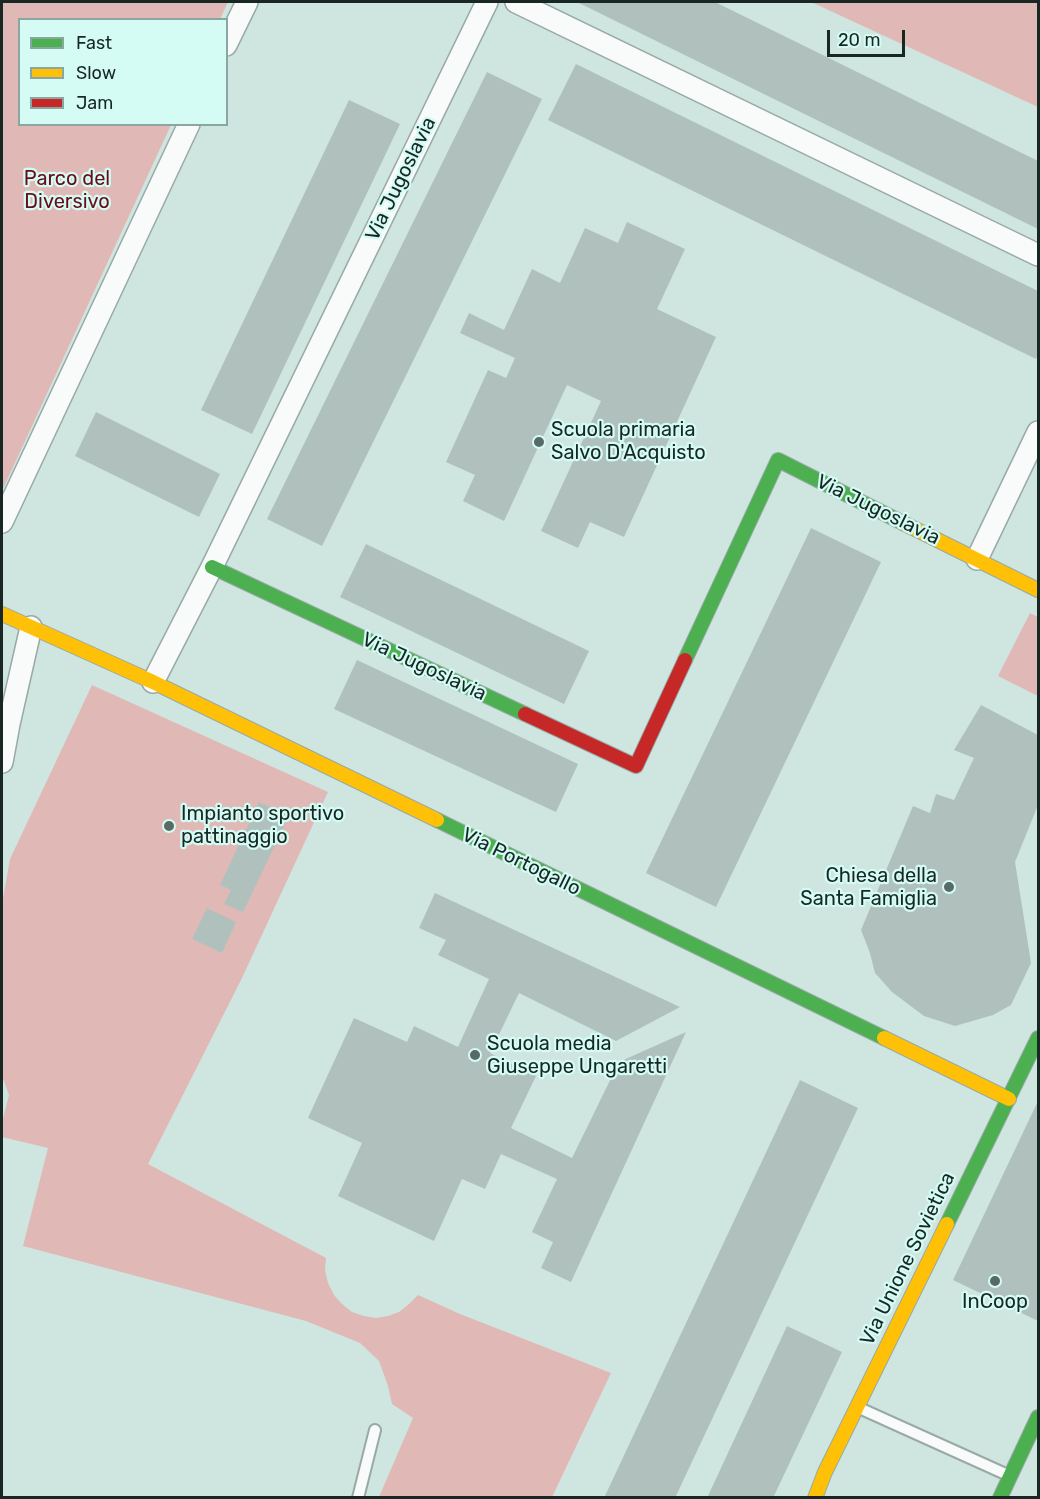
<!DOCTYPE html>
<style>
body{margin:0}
#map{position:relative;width:1040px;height:1499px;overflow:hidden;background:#cfe5e0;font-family:Rubik,sans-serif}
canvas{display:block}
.frame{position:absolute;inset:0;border:3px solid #182724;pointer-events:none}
.legend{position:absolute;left:18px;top:18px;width:210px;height:108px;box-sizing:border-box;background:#d4fbf4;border:2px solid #89a6a1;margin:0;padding:8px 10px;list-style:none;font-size:18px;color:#182724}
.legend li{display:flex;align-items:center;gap:12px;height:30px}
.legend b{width:30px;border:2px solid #89a6a1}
.scale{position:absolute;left:827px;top:30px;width:78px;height:27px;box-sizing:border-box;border:3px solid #182724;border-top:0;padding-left:8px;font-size:18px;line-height:21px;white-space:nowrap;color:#182724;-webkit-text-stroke:4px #d4fbf4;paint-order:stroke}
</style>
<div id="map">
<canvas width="1040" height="1499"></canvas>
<div class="frame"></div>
<ul class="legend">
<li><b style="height:8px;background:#4caf50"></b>Fast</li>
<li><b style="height:8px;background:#ffc107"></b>Slow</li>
<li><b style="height:8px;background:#c62828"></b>Jam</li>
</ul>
<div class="scale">20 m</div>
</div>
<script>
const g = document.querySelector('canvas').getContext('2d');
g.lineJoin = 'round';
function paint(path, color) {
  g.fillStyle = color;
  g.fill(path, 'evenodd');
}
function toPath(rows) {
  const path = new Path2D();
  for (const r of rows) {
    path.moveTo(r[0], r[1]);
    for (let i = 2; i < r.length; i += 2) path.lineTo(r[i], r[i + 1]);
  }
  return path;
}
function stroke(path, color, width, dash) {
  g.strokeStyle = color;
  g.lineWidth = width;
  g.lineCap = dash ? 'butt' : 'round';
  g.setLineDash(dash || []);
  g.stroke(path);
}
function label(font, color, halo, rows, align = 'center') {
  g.font = font + ' Rubik,sans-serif';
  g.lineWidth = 4.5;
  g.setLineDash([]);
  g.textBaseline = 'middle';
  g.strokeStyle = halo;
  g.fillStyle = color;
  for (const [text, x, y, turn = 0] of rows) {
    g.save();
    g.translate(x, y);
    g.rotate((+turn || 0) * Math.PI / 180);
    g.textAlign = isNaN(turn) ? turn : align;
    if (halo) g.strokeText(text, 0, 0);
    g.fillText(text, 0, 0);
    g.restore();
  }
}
const green = toPath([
 [2,2,228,2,220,19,20,20,20,124,171,125,2,491],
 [811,2,1038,2,1038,107],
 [1030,613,1038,617,1038,696,998,676],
 [92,685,328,792,242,978,148,1164,326,1258,325,1270,328,1283,334,1295,342,1304,352,1312,364,1316,376,1318,388,1316,399,1312,409,1304,418,1295,460,1314,611,1373,552,1497,379,1497,413,1418,392,1404,388,1386,379,1361,360,1343,306,1321,23,1246,48,1148,2,1137,2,1123,9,1095,2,1076,2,904,10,859]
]);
const building = toPath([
 [577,2,715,2,1038,161,1038,229],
 [576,64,1038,291,1038,353,1036,359,548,120],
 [487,72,542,99,322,546,267,519],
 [349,100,400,124,252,434,201,410],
 [627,222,685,249,657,309,716,337,624,537,590,522,578,548,541,531,601,401,567,385,504,521,463,501,475,475,446,462,488,370,506,378,515,358,460,333,469,313,504,330,532,269,560,283,585,228,618,243],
 [96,412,220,474,199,517,75,456],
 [811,528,881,562,716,907,646,873],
 [366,544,589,651,564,704,340,597],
 [357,660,578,764,556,812,334,709],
 [981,705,1038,735,1038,805,1015,862,1031,963,1011,1005,993,1015,955,1026,924,1016,892,992,875,973,870,953,861,930,913,806,930,813,936,794,954,800,974,758,954,750],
 [259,802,289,816,243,912,224,904,231,890,220,885],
 [435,893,680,1007,616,1041,519,993,490,1053,536,1076,511,1128,572,1158,619,1062,686,1032,571,1282,541,1268,553,1242,532,1232,557,1179,501,1154,485,1189,462,1179,434,1241,338,1196,362,1143,308,1118,354,1018,407,1042,414,1026,458,1047,489,979,438,955,446,940,419,928],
 [207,908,236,922,222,953,192,939],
 [800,1080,858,1108,675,1498,604,1498],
 [1038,1101,1038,1321,953,1280],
 [787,1326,842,1352,773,1498,707,1498]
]);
const lane = toPath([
 [857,1407,1010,1476],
 [358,1498,375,1430]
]);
const street = toPath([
 [516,2,1038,255],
 [226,45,247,2],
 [2,522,189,124],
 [977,559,1038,432],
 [153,682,212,567,487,2],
 [2,762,9,724,31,627]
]);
const fast = toPath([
 [212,567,525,714],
 [685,660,778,460,903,523],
 [437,820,884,1038],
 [947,1224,1038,1038],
 [1000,1498,1038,1417]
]);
const slow = toPath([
 [903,523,1038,590],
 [2,614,153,682,437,820],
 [884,1038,1009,1099],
 [815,1498,825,1472,947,1224]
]);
const jam = toPath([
 [525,714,636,766,685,660]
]);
const markers = [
 [539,442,6,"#586a66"],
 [169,826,6,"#586a66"],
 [949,887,6,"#586a66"],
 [475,1055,6,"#586a66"],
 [995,1281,6,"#586a66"]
];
const parkNames = [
 ["Parco del",67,179],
 ["Diversivo",67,202]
];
const streetNames = [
 ["Via Jugoslavia",401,179,-64],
 ["Via Jugoslavia",878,510,26],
 ["Via Jugoslavia",424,667,25],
 ["Via Portogallo",521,862,26],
 ["Via Unione Sovietica",908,1259,-64]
];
const poiNames = [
 ["Scuola primaria",551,430],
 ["Salvo D'Acquisto",551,453],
 ["Impianto sportivo",181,814],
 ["pattinaggio",181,837],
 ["Chiesa della",937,876,"right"],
 ["Santa Famiglia",937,899,"right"],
 ["Scuola media",487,1044],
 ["Giuseppe Ungaretti",487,1067],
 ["InCoop",995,1302,"center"]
];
paint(green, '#e0b9b6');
paint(building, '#b0c1bd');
stroke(lane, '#98a9a6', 14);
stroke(street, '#98a9a6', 24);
stroke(fast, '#98a9a6', 16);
stroke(slow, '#98a9a6', 16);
stroke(jam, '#98a9a6', 16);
stroke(lane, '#f8fbfa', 10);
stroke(street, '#f8fbfa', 21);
stroke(fast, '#4caf50', 14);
stroke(slow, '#ffc107', 14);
stroke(jam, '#c62828', 14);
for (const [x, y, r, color] of markers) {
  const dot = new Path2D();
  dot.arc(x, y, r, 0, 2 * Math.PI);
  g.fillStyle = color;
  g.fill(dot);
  stroke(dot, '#d4fbf4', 2);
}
label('20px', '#690c19', '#d4fbf4', parkNames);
label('20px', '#182724', '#d4fbf4', streetNames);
label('20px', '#182724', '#d4fbf4', poiNames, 'left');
</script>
